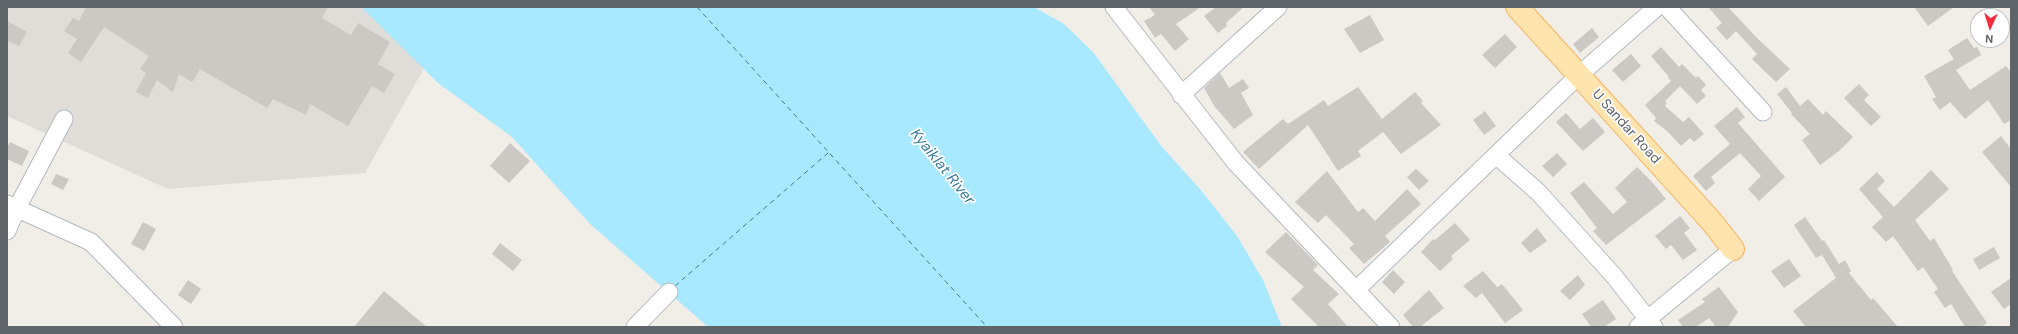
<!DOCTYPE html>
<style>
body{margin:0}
#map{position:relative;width:2018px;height:334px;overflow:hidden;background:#f1ede7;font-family:"DM Sans",sans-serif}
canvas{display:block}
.frame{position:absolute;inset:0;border:8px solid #5e6468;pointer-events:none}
.north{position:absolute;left:1970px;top:8px;width:40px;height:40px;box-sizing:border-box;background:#fff;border:1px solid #bfc1c3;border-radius:50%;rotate:184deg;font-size:11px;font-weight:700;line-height:16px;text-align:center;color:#5e6468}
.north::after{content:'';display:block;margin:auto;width:14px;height:18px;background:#f22d40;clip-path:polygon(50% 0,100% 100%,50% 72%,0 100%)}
</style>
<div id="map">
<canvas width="2018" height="334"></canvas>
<div class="frame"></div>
<div class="north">N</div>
</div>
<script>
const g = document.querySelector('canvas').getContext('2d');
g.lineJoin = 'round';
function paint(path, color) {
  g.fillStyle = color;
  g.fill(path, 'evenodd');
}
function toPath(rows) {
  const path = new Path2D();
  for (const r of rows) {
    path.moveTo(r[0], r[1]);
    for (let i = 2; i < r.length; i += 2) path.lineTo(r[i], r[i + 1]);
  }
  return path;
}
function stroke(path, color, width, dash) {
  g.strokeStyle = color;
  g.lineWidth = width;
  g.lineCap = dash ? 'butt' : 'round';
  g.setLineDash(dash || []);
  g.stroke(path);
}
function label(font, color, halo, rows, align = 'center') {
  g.font = font + ' "DM Sans",sans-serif';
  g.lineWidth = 3.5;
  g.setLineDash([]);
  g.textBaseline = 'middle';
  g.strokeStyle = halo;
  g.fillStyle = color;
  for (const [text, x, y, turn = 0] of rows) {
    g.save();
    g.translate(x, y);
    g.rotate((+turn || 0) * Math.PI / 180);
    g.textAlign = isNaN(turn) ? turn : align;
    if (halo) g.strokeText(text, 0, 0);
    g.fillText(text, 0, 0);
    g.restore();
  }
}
const industrial = toPath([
 [7,7,400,7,436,47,365,173,168,189,7,116]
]);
const water = toPath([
 [361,7,1034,7,1064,24,1093,52,1162,147,1200,189,1237,236,1263,280,1282,327,708,327,590,224,512,137,438,83]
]);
const ferry = toPath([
 [697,7,987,327],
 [675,286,828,153]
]);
const building = toPath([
 [86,7,328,7,322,18,351,35,358,23,390,42,378,64,395,74,384,93,372,86,348,126,310,104,306,115,273,99,267,108,200,69,192,82,179,74,173,92,157,80,148,98,136,92,146,73,140,69,149,56,104,27,81,62,68,53,77,39,64,31,73,18,79,21],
 [1149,7,1201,7,1176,24,1189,39,1175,51,1161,34,1155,38,1144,21,1155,15],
 [1216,7,1244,7,1226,23,1227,26,1218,33,1204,16],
 [1708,7,1728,7,1757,38,1790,69,1776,82,1752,59,1757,54,1736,31,1727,40,1716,28,1722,23],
 [1914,7,1954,7,1928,26],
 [1370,15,1384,40,1360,53,1344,29],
 [7,21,27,32,19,46,7,41],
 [1592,28,1599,37,1580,53,1573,44],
 [1505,34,1517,47,1495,68,1482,55],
 [1967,38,1974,48,1977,47,1981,55,1956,70,1970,90,2006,66,2011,72,2011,120,2004,124,1988,100,1965,119,1950,102,1940,110,1932,99,1936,97,1924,76,1954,59,1948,50],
 [1661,47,1679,67,1682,64,1696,78,1698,76,1706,85,1701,90,1706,96,1697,104,1680,86,1665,101,1667,103,1665,106,1683,122,1689,117,1704,134,1694,142,1690,138,1681,146,1667,131,1654,121,1656,118,1645,105,1671,81,1668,78,1669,77,1651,56],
 [1631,54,1641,66,1623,82,1612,70],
 [1220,73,1229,88,1243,79,1249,88,1241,93,1253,115,1234,129,1215,107,1204,88],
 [1859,84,1869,95,1864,100,1881,117,1871,126,1844,98],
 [1358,87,1382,119,1415,92,1423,101,1421,103,1441,125,1401,154,1383,132,1358,151,1361,156,1338,171,1308,125,1259,169,1243,152,1283,119,1288,124,1324,100,1328,106],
 [1786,87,1800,106,1808,99,1823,115,1826,111,1853,137,1839,151,1820,165,1802,140,1810,134,1791,114,1792,113,1777,94],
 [1737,107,1745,117,1738,123,1785,177,1759,201,1748,189,1761,176,1740,153,1711,177,1715,183,1706,191,1693,176,1730,144,1714,126],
 [1485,111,1496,126,1484,135,1473,120],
 [1566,113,1580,129,1593,118,1605,132,1583,151,1556,122],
 [2001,136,2011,149,2011,187,1982,152],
 [10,142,29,151,22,166,7,159,7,148],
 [510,143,530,161,509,183,490,166],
 [1557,153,1567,164,1553,177,1542,166],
 [1637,167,1653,183,1666,199,1606,245,1593,231,1597,228,1570,193,1584,182,1613,214,1627,202,1615,188],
 [1416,169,1429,181,1419,190,1407,177],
 [1931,170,1949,189,1915,220,1930,241,1934,238,1953,270,1952,271,1987,323,1981,327,1965,327,1951,304,1945,308,1934,292,1938,289,1923,267,1918,271,1893,236,1886,242,1872,227,1883,217,1859,189,1877,172,1885,181,1877,189,1894,207],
 [1327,171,1358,212,1363,208,1375,221,1407,189,1421,204,1385,236,1390,242,1364,264,1349,248,1354,244,1326,215,1318,223,1295,202],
 [56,174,69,179,63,190,51,184],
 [1680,216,1690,228,1684,233,1697,250,1683,260,1671,245,1666,249,1655,236],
 [1805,217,1822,241,1824,240,1839,264,1845,260,1851,271,1849,273,1871,300,1873,298,1898,327,1806,327,1793,311,1836,278,1822,255,1816,258,1794,225],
 [143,222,156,229,144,251,131,244],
 [1455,223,1470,240,1451,256,1453,259,1440,271,1421,252,1433,239,1435,240],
 [1537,228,1547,241,1530,253,1521,243],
 [1286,232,1318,265,1313,270,1339,294,1328,304,1348,327,1319,327,1291,299,1304,287,1265,252],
 [500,243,522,260,513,271,492,254],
 [1994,247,2000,258,1979,270,1973,259],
 [1789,259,1801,276,1784,288,1771,271],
 [1393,270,1405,282,1394,294,1382,282],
 [1483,271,1497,287,1502,284,1523,310,1505,323,1482,293,1476,298,1463,286],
 [1578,275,1585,285,1570,300,1560,291],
 [2011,278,2011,304,2004,309,1991,292],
 [188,280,201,289,191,304,178,295],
 [1719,287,1738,312,1728,327,1716,327,1709,318,1696,327,1683,327,1678,320,1705,302,1702,299],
 [1429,290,1444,308,1420,327,1413,327,1403,315],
 [384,291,427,327,354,327],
 [1603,300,1616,319,1604,327,1591,327,1582,314]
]);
const minor = toPath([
 [1114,7,1235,162,1391,327],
 [1667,7,1763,112],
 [1181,95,1278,7],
 [1497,156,1538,192,1614,276,1654,327],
 [7,204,91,242,174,327],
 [7,231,17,208,64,119],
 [1356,290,1579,75,1657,7],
 [635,327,669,292],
 [1638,327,1733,249]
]);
const primary = toPath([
 [1517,7,1712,222,1733,249]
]);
const streetNames = [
 ["U Sandar Road",1626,127,48]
];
const waterNames = [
 ["Kyaiklat River",942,167,51]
];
paint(industrial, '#e0ddd9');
paint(water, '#a9e9ff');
stroke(ferry, '#377a9c', 1, [5, 4]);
paint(building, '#ccc8c3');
stroke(minor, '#b4b9bc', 19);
stroke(primary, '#f8b059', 24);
stroke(minor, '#fff', 17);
stroke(primary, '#ffe4ae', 22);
label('14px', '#5e6468', '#fff', streetNames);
label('italic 15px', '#377a9c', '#fff', waterNames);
</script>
